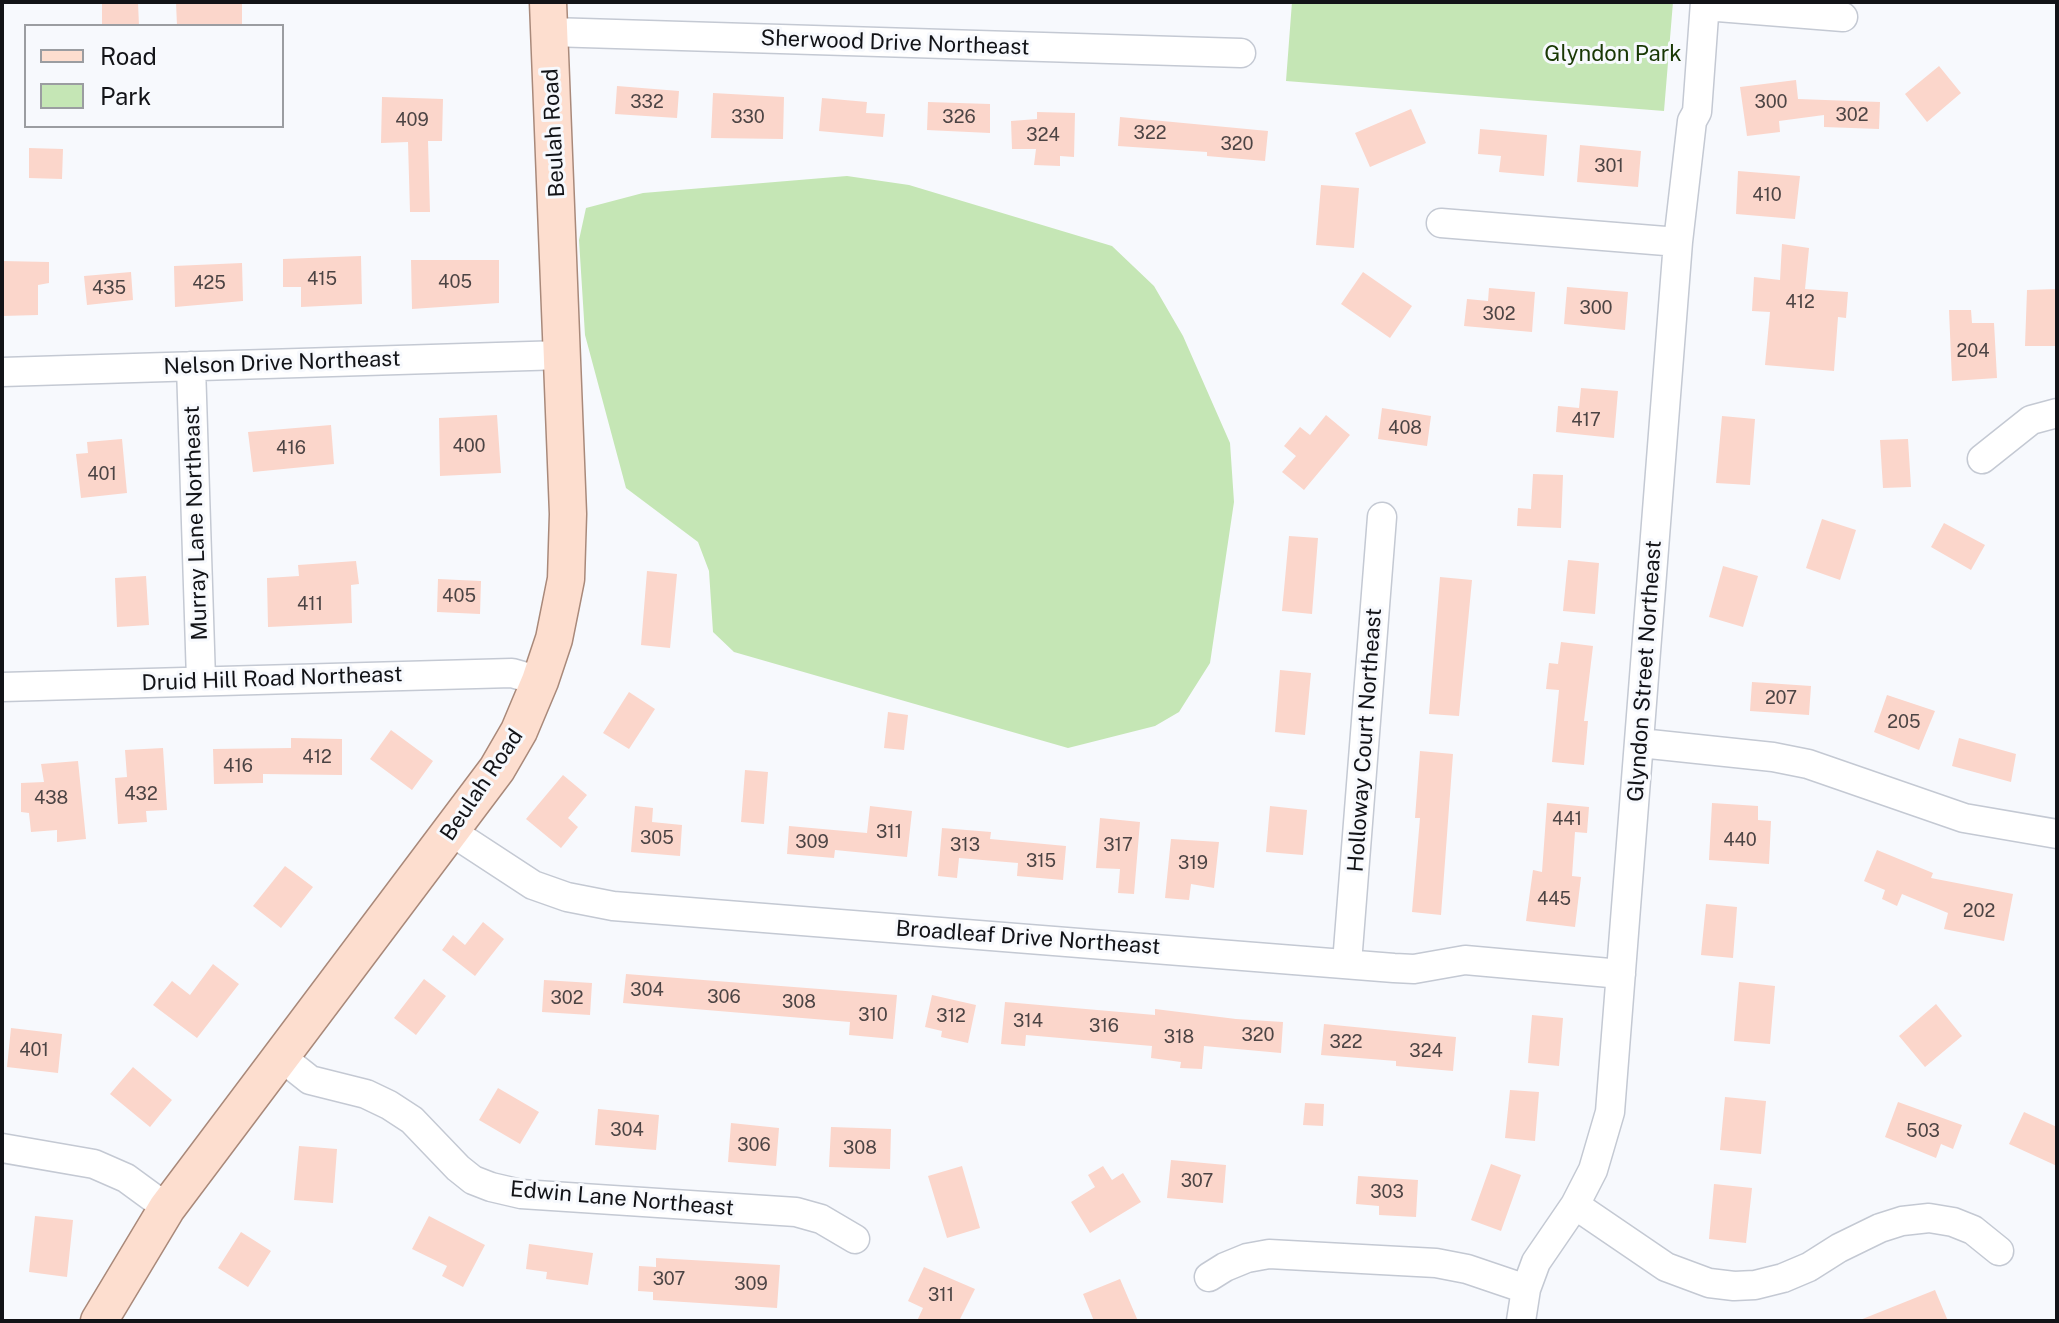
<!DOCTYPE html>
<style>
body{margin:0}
#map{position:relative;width:2059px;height:1323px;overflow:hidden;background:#f7f9fd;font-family:"Public Sans",sans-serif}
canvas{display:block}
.frame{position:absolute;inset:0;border:4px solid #121317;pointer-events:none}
.legend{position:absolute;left:24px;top:24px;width:260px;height:104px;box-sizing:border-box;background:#f7f9fd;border:2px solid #9b9da1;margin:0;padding:10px 14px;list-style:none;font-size:24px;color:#121317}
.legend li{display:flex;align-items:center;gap:16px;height:40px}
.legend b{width:40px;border:2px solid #9b9da1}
</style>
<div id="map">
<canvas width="2059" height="1323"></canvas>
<div class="frame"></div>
<ul class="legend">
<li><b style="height:10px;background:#fddecf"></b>Road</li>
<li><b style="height:22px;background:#c5e6b5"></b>Park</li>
</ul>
</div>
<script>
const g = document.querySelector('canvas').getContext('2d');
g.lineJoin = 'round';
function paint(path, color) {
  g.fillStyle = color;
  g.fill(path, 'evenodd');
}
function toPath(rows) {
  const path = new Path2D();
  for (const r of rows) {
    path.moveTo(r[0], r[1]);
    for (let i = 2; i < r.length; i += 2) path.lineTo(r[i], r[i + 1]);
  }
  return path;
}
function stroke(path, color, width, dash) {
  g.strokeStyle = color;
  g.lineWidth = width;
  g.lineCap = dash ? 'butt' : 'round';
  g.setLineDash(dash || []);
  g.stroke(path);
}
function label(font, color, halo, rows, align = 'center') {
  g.font = font + ' "Public Sans",sans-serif';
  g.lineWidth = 6;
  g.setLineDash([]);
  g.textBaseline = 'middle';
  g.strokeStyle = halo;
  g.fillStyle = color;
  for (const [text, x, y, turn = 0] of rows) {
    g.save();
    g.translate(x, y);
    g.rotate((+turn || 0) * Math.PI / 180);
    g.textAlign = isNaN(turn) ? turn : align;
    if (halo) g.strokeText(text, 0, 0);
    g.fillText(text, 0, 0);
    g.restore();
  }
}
const green = toPath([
 [1292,2,1673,2,1664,111,1286,81],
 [847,176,909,185,1112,246,1154,286,1183,336,1230,443,1234,502,1210,663,1179,712,1155,726,1068,748,734,652,713,632,709,571,698,542,626,488,585,335,579,240,586,208,643,193]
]);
const building = toPath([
 [102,2,138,2,139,26,102,26],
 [176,2,242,2,242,26,177,26],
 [1939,66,1961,93,1927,122,1905,94],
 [1796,80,1798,99,1880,102,1879,129,1824,127,1824,115,1779,121,1780,132,1747,136,1740,87],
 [617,86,679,91,677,118,615,114],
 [713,93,784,97,783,139,711,138],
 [382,97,443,99,442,141,428,141,430,212,410,212,408,142,381,143],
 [822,98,867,102,866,113,885,114,883,137,819,131],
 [928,102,990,104,990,133,927,130],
 [1411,109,1426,143,1370,167,1355,133],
 [1037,112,1075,113,1074,157,1060,156,1060,166,1034,165,1036,149,1012,149,1011,121,1037,119],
 [1120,117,1268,131,1265,161,1207,156,1207,152,1118,146],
 [1480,129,1547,135,1544,176,1499,172,1501,156,1478,154],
 [1580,145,1641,151,1638,187,1577,182],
 [29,148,63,149,62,179,29,178],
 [1738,171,1800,176,1795,219,1736,214],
 [1321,185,1359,188,1354,248,1316,245],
 [1782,244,1809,248,1805,289,1848,292,1846,318,1838,317,1834,371,1765,365,1770,312,1752,311,1754,277,1780,280],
 [361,256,362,304,301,307,301,287,283,287,283,259],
 [411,260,499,260,499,303,412,309],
 [2,261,49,262,49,283,38,285,38,315,2,316],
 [242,263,243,301,175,307,174,266],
 [131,272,133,300,87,305,84,276],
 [1363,272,1412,306,1390,338,1341,304],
 [1567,287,1628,292,1625,330,1564,324],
 [1489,288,1535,292,1532,332,1464,326,1467,299,1488,301],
 [2057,289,2057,346,2025,346,2027,290],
 [1949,310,1971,310,1972,323,1994,323,1997,378,1952,381],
 [1581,388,1618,391,1614,438,1556,432,1558,406,1579,408],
 [1382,408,1431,416,1427,446,1378,439],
 [497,415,501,473,440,476,439,418],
 [1326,415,1350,435,1304,490,1282,472,1296,456,1284,446,1300,427,1310,435],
 [1722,416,1755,419,1750,485,1716,483],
 [331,425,334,464,253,472,248,432],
 [122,439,127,493,81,498,76,454,88,453,87,442],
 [1908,439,1911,487,1883,488,1880,440],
 [1533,474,1563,475,1561,528,1517,526,1518,508,1531,509],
 [1822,519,1856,530,1840,580,1806,568],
 [1944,523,1985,545,1971,570,1931,547],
 [1289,536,1318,538,1312,614,1282,611],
 [1568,560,1599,563,1595,614,1563,611],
 [356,561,359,584,351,585,352,623,268,627,267,578,299,576,298,565],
 [1723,566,1758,576,1743,627,1709,617],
 [647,571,677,574,670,648,641,645],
 [146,576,149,625,117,627,115,578],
 [1440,577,1472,580,1459,716,1429,714],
 [438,579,481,581,480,614,437,612],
 [1561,642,1593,646,1584,721,1588,721,1584,765,1552,762,1559,690,1546,689,1549,663,1558,664],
 [1280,670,1311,673,1305,735,1275,732],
 [1752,682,1811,686,1809,715,1750,711],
 [629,692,655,709,629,749,603,733],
 [1887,695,1935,711,1919,750,1874,732],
 [888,712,908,715,904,750,884,748],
 [391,730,433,761,412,790,370,759],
 [291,738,342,739,342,775,263,774,263,783,214,784,213,749,291,748],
 [1959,738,2016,754,2011,782,1952,766],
 [163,748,167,810,146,811,147,822,118,824,115,778,127,777,125,750],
 [1420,751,1453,754,1441,915,1412,912,1420,818,1415,818],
 [78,761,86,839,57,842,57,830,31,832,29,813,21,812,21,783,44,782,41,764],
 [745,770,768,772,764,824,741,822],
 [563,775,587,795,568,818,578,827,561,848,526,819],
 [1547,803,1589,807,1587,833,1575,832,1572,876,1581,877,1575,927,1526,921,1533,870,1542,872],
 [1712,803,1758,806,1758,820,1771,821,1769,864,1709,860],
 [635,806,653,808,652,822,682,825,680,856,631,852],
 [870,806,912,811,907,857,835,850,834,858,787,854,789,826,867,833],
 [1270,806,1307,810,1303,855,1266,852],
 [1100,818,1140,822,1134,894,1118,893,1120,869,1096,868],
 [942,828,991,832,990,839,1066,846,1063,880,1017,876,1018,863,959,858,957,878,938,876],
 [1171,839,1219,842,1214,888,1191,884,1189,900,1165,898],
 [1877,850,1933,873,1931,878,2013,894,2004,941,1944,929,1948,913,1902,894,1897,906,1882,899,1885,890,1864,881],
 [285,866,313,887,281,928,253,906],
 [1706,904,1737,907,1733,958,1701,955],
 [483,922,504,939,475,976,442,950,453,935,465,945],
 [213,964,239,984,197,1038,153,1005,172,981,190,995],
 [626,974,897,995,893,1039,849,1035,850,1022,623,1003],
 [424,979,446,996,416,1035,394,1018],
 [544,980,592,983,590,1015,542,1012],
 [1739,982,1775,986,1770,1044,1734,1041],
 [932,995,976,1005,968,1043,941,1037,942,1031,925,1027],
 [1005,1002,1155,1015,1155,1009,1236,1019,1283,1022,1281,1053,1204,1046,1202,1069,1180,1068,1181,1062,1151,1058,1152,1046,1026,1035,1025,1046,1001,1044],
 [1936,1004,1962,1036,1925,1067,1899,1036],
 [1532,1015,1563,1018,1559,1066,1528,1063],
 [1324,1024,1456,1037,1453,1071,1396,1066,1396,1061,1321,1055],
 [11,1028,62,1034,58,1073,7,1067],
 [133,1067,172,1100,150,1127,110,1094],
 [498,1088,539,1112,520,1144,479,1120],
 [1510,1090,1539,1092,1535,1141,1505,1138],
 [1725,1097,1766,1101,1761,1154,1720,1150],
 [1898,1102,1962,1125,1953,1149,1941,1144,1936,1158,1885,1137],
 [1305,1103,1324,1104,1323,1126,1303,1125],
 [598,1109,659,1115,656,1150,595,1145],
 [2024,1112,2057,1127,2057,1166,2009,1144],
 [731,1123,779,1128,776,1166,728,1162],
 [831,1127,891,1129,890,1169,829,1167],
 [299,1146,337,1149,333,1203,294,1200],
 [1171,1160,1226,1165,1223,1203,1167,1198],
 [1491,1164,1521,1175,1501,1231,1471,1220],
 [962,1166,980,1228,947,1238,928,1176],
 [1103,1166,1112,1180,1123,1173,1141,1202,1090,1233,1071,1202,1095,1187,1088,1175],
 [1358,1176,1418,1180,1416,1217,1379,1215,1379,1206,1356,1204],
 [1714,1184,1752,1188,1746,1243,1709,1239],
 [35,1216,73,1220,67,1277,29,1272],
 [429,1216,485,1245,463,1287,442,1276,447,1266,412,1249],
 [241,1232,271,1251,248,1287,218,1268],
 [529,1244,593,1253,588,1285,546,1279,547,1272,526,1269],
 [656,1258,780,1265,777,1308,653,1300,653,1292,638,1291,639,1266,656,1267],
 [924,1267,975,1289,959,1321,917,1321,923,1308,908,1301],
 [1120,1279,1138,1321,1094,1321,1083,1294],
 [1935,1290,1948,1321,1860,1321,1860,1320]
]);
const minor = toPath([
 [1705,6,1843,17],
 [550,32,1241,53],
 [1441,223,1678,242],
 [191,366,201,680],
 [2,372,563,355],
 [1982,459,2031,420,2057,413],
 [2,687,512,673,540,681],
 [1640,743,1773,757,1808,764,1964,818,2057,834],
 [452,832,533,885,567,897,613,906,1394,968,1414,969,1465,960,1621,974],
 [1347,963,1382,517],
 [281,1057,310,1080,366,1094,389,1105,412,1120,458,1168,473,1180,491,1187,521,1194,796,1212,821,1219,855,1239],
 [2,1148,94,1164,126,1178,167,1208],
 [1575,1205,1666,1267,1709,1283,1734,1286,1755,1285,1783,1278,1809,1267,1839,1248,1880,1228,1902,1221,1929,1218,1953,1222,1973,1230,1999,1251],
 [1209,1277,1225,1267,1247,1258,1269,1254,1436,1263,1467,1269,1526,1289],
 [1521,1321,1526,1289,1536,1262,1575,1205,1593,1170,1610,1112,1678,242,1692,121,1697,112,1705,2]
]);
const major = toPath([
 [99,1321,167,1208,497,769,519,731,540,681,554,639,566,579,568,514,548,2]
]);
const numberNames = [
 ["332",647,102],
 ["300",1771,102],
 ["302",1852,115],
 ["330",748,117],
 ["326",959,117],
 ["409",412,120],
 ["322",1150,133],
 ["324",1043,135],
 ["320",1237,144],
 ["301",1609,166],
 ["410",1767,195],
 ["415",322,279],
 ["405",455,282],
 ["425",209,283],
 ["435",109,288],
 ["412",1800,302],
 ["300",1596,308],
 ["302",1499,314],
 ["204",1973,351],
 ["417",1586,420],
 ["408",1405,428],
 ["400",469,446],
 ["416",291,448],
 ["401",102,474],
 ["405",459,596],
 ["411",310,604],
 ["207",1781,698],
 ["205",1904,722],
 ["412",317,757],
 ["416",238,766],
 ["432",141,794],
 ["438",51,798],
 ["441",1567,819],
 ["311",889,832],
 ["305",657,838],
 ["440",1740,840],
 ["309",812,842],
 ["313",965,845],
 ["317",1118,845],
 ["315",1041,861],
 ["319",1193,863],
 ["445",1554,899],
 ["202",1979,911],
 ["304",647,990],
 ["306",724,997],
 ["302",567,998],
 ["308",799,1002],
 ["310",873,1015],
 ["312",951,1016],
 ["314",1028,1021],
 ["316",1104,1026],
 ["320",1258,1035],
 ["318",1179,1037],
 ["322",1346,1042],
 ["401",34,1050],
 ["324",1426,1051],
 ["304",627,1130],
 ["503",1923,1131],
 ["306",754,1145],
 ["308",860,1148],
 ["307",1197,1181],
 ["303",1387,1192],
 ["307",669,1279],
 ["309",751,1284],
 ["311",941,1295]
];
const streetNames = [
 ["Sherwood Drive Northeast",895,43,2],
 ["Beulah Road",554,133,-93],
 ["Nelson Drive Northeast",282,363,-2],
 ["Murray Lane Northeast",196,523,-92],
 ["Glyndon Street Northeast",1645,671,-86],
 ["Druid Hill Road Northeast",272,679,-2],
 ["Holloway Court Northeast",1365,740,-86],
 ["Beulah Road",482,785,-56],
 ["Broadleaf Drive Northeast",1028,938,4],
 ["Edwin Lane Northeast",622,1199,5]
];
const parkNames = [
 ["Glyndon Park",1613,54]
];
paint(green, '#c5e6b5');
paint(building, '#fbd6cb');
stroke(minor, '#c4c9d3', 31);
stroke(major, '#a9897a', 39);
stroke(minor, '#fff', 28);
stroke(major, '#fddecf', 36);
label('18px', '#4c4444', null, numberNames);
label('22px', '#121317', '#f7f9fd', streetNames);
label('22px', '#183703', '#f7f9fd', parkNames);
</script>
